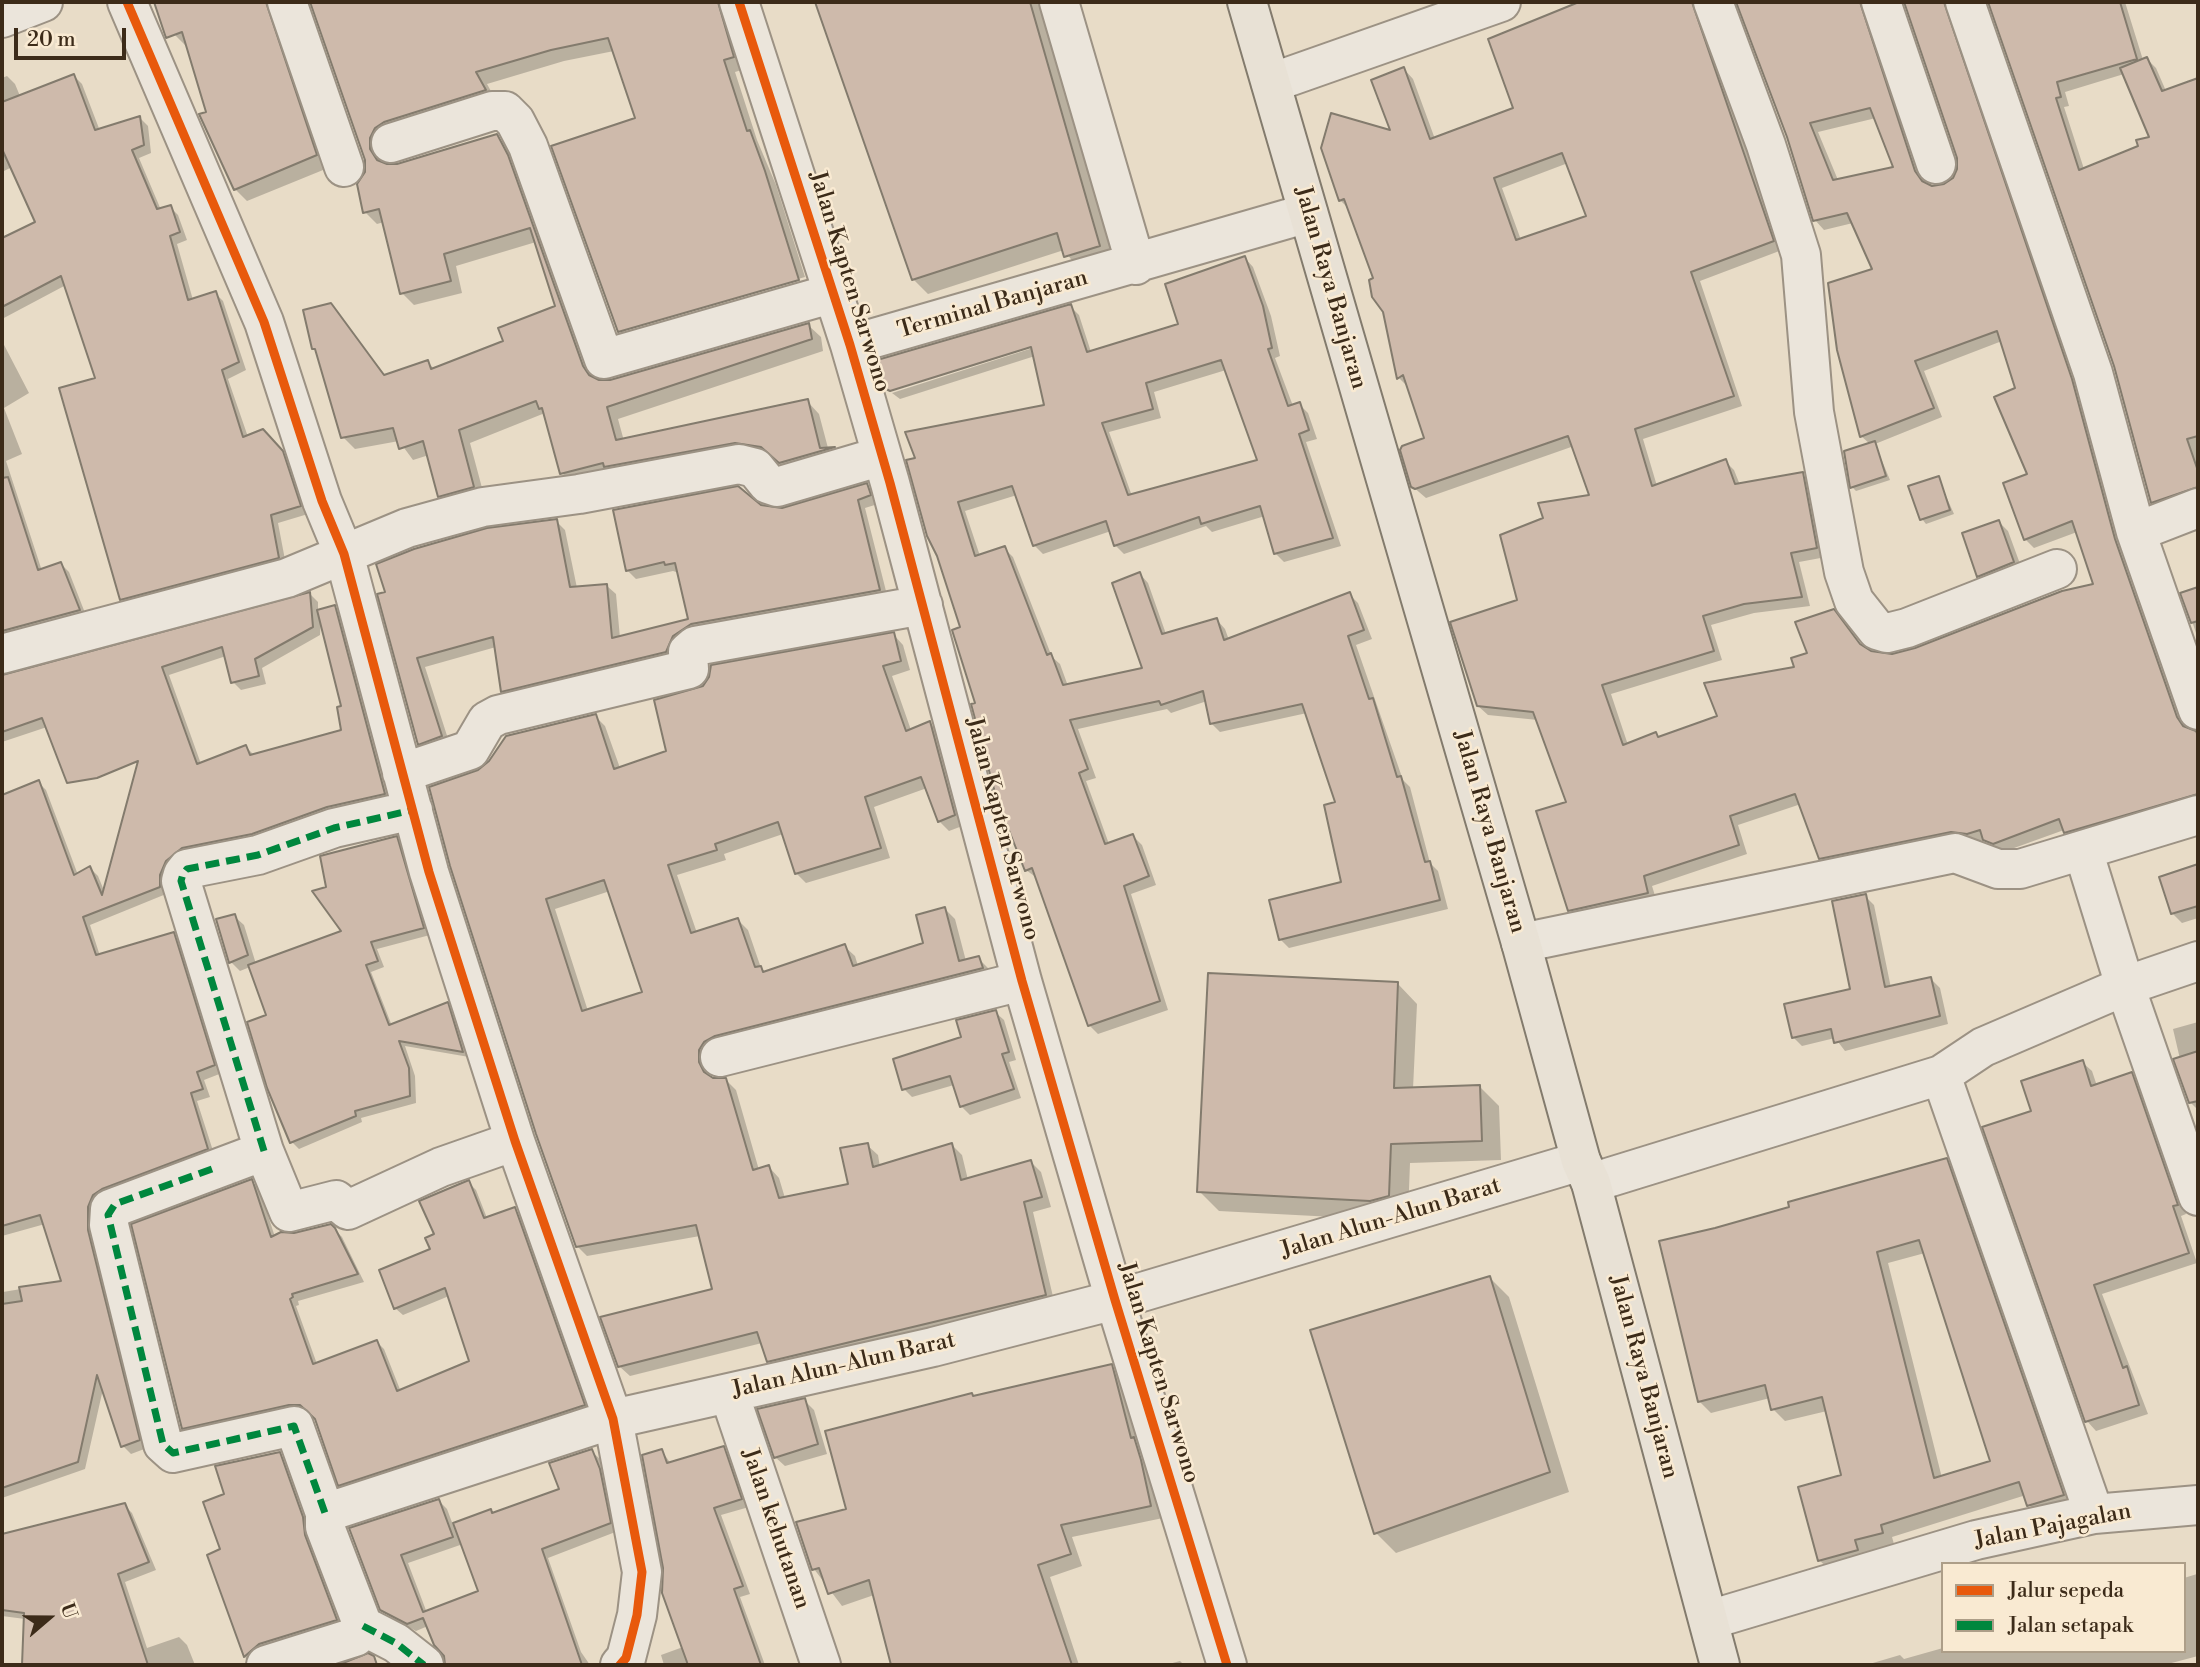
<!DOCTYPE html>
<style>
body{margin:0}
#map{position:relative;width:2200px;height:1667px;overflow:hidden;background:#e8dcc7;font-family:"Libre Bodoni",serif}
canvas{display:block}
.frame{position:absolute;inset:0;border:4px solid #3c2b19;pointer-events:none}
.legend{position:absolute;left:1941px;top:1562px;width:245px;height:91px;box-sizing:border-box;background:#f9ead2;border:2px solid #ad9e88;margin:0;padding:9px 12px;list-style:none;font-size:21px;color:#3c2b19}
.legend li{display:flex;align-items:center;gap:14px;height:35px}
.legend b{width:35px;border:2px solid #ad9e88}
.north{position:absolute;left:14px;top:1583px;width:70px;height:70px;-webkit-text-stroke:5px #f9ead2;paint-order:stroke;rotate:70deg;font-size:19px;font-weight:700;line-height:28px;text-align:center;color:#3c2b19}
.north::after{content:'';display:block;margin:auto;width:24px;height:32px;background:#3c2b19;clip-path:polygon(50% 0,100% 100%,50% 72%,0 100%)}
.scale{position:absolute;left:14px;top:28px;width:112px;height:32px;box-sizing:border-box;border:4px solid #3c2b19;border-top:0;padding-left:9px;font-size:21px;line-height:24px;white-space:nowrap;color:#3c2b19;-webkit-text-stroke:5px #f9ead2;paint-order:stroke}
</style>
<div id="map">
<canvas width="2200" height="1667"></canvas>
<div class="frame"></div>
<ul class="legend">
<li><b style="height:9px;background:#e8590c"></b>Jalur sepeda</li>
<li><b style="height:9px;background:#00873e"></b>Jalan setapak</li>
</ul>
<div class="north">U</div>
<div class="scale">20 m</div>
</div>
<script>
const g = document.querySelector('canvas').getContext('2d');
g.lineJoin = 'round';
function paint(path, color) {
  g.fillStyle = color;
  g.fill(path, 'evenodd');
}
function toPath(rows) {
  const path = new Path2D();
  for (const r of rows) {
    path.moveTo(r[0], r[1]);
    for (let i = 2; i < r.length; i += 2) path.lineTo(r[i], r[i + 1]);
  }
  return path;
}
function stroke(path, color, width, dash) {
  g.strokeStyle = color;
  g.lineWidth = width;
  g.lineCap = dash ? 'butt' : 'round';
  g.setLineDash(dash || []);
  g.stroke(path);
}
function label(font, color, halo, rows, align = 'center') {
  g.font = font + ' "Libre Bodoni",serif';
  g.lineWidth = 5;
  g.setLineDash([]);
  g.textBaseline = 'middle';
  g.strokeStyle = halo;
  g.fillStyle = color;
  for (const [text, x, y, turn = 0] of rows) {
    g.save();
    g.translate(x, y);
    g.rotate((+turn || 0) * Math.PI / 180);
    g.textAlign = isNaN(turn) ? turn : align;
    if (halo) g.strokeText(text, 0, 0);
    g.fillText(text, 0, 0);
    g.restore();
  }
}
const shadow = toPath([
 [162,2,282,2,328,168,247,201,235,189,187,47,175,35],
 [312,2,724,2,745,69,735,72,757,140,776,185,805,277,624,329,624,332,806,280,810,292,631,344,619,331,637,120,614,51,564,61,487,84,497,102,381,150,382,164,397,166,497,136,509,148,520,169,595,380,610,382,808,325,821,337,823,351,618,419,624,441,807,401,819,414,828,448,834,447,845,457,793,475,775,459,748,454,574,485,562,473,545,413,470,443,485,499,452,508,440,496,429,455,413,460,399,441,355,449,343,437,317,352,314,348,330,305,386,376,428,362,435,370,505,342,557,307,536,242,456,266,462,293,414,305,402,293,384,222,377,224,365,212,366,160],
 [817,2,1039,2,1114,261,1080,271,1064,250,928,294,913,279],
 [1593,2,1704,2,1782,250,1700,281,1742,406,1643,439,1657,486,1725,461,1734,470,1740,485,1802,474,1812,484,1826,557,1799,562,1810,606,1754,613,1711,625,1722,660,1611,694,1628,745,1656,734,1660,738,1719,717,1797,669,1809,654,1833,611,1864,649,1892,656,2096,586,2077,532,2034,548,2025,539,2029,475,2017,389,2002,341,1924,371,1942,417,1875,444,1890,480,1856,491,1852,487,1870,444,1861,436,1875,270,1853,223,1824,230,1815,220,1788,137,1738,2,1871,2,1869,20,1924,182,1931,187,1943,187,1954,179,1959,168,1958,157,1906,2,1955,2,2081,390,2124,550,2186,728,2198,733,2198,804,2074,841,2064,830,2003,852,1986,840,1830,867,1820,858,1801,804,1738,825,1747,854,1652,886,1657,902,1579,919,1569,910,1568,803,1538,720,1488,715,1478,706,1519,601,1546,519,1591,497,1574,446,1426,498,1412,486,1426,440,1408,387,1399,378,1375,280,1349,209,1340,200,1393,132,1404,69,1413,79,1435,139,1515,109,1563,12],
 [1876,118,1896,169,1838,180,1818,132],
 [1568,163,1588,217,1521,240,1502,188],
 [1990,2,2125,2,2143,60,2147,59,2156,68,2166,91,2194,82,2198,86,2198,497,2162,511,2152,502,2115,365],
 [2124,74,2151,138,2140,147,2084,169,2064,107,2069,106,2065,92],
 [7,76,15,84,20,96,74,76,82,84,100,131,140,118,148,126,151,153,139,158,161,210,170,207,178,215,187,240,177,244,193,300,215,293,223,301,246,370,228,379,248,437,271,439,290,461,308,514,278,523,286,565,130,607,122,599,97,379,66,285,2,319,2,274,16,267,37,223,12,167,2,172,2,78],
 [1245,258,1253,267,1271,316,1280,356,1275,358,1293,406,1299,404,1308,413,1317,439,1306,442,1341,546,1284,562,1276,554,1265,516,1212,532,1206,526,1124,554,1115,545,1111,531,1043,554,1034,545,1017,495,965,511,980,556,1004,548,1013,557,1052,657,1060,664,1068,686,1144,669,1140,574,1148,583,1166,634,1217,620,1225,629,1229,640,1349,594,1358,603,1372,639,1356,645,1403,780,1410,787,1430,863,1438,871,1448,909,1289,948,1280,939,1343,883,1337,804,1307,713,1220,732,1211,723,1207,701,1171,713,1167,709,1078,729,1096,778,1086,781,1109,844,1133,836,1142,845,1156,885,1131,894,1168,1010,1098,1034,1089,1025,1037,878,1026,870,977,704,963,628,908,461,1046,406,1035,356,900,399,892,393,1039,346,1038,342,891,389,891,392,887,388,1070,306,1079,315,1091,352,1180,325],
 [1226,370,1260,461,1132,496,1109,432,1161,418,1154,392],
 [2,341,29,393,4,408,22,454,6,461,42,571,61,564,69,572,87,618,2,642],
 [1938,478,1954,514,1926,524,1922,519],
 [867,485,876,494,878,504,865,508,888,599,675,660,511,700,503,691,496,647,425,667,450,745,428,752,419,744,379,595,556,521,565,530,577,588,607,586,616,594,620,638,690,620,679,573,673,571,636,579,627,570,760,506,783,510],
 [1999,522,2008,531,2023,572,1989,585,1979,576],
 [2198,588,2198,639,2183,594],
 [310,594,318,602,318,612,335,607,343,615,392,802,90,925,100,956,173,934,181,942,222,1073,204,1080,210,1097,197,1101,215,1157,111,1196,147,1448,131,1454,123,1446,103,1389,85,1469,2,1498,2,1288,3,1292,63,1282,45,1224,2,1236,2,797,38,782,46,790,78,875,90,868,98,876,105,893,145,741,131,699,2,742,2,677],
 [321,619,344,707,343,731,254,755,246,747,201,764,169,675,226,656,233,682,241,690,266,684,262,668,320,635],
 [893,634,903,645,910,670,892,676,911,730,930,723,940,733,965,825,949,831,939,821,927,788,874,807,890,858,806,883,796,873,783,834,724,854,726,860,677,875,697,933,738,920,748,930,761,968,766,973,844,946,855,956,858,966,925,944,945,909,955,919,966,961,978,958,988,968,992,978,709,1061,708,1073,711,1078,726,1080,736,1090,759,1170,769,1167,779,1178,785,1198,850,1186,867,1145,878,1155,880,1167,952,1145,962,1155,968,1180,1031,1162,1041,1172,1051,1207,1033,1212,1055,1305,779,1371,768,1361,762,1343,630,1376,619,1366,714,1290,700,1236,587,1256,577,1246,479,772,595,716,605,726,620,768,668,752],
 [610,891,645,994,588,1011,555,909],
 [396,838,403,845,430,935,377,949,384,967,371,972,392,1026,447,1004,454,1011,469,1057,405,1046,415,1076,416,1103,361,1118,362,1122,299,1149,292,1142,268,1016,250,967,240,971,231,962,234,916,244,925,256,964,344,932,328,888],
 [2198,866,2198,918,2182,923,2173,914,2164,877],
 [1865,896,1874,905,1891,988,1931,979,1940,988,1948,1024,1845,1051,1835,1038,1802,1046,1793,1037,1852,990],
 [1398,984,1417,1004,1413,1089,1480,1087,1499,1106,1501,1160,1410,1163,1408,1215,1391,1220,1219,1211,1199,1191],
 [995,1012,1004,1020,1016,1060,1009,1062,1021,1098,970,1115,961,1106,954,1085,912,1097,904,1089],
 [2198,1022,2198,1110,2190,1102,2173,1029],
 [2082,1062,2092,1071,2097,1086,2131,1074,2141,1084,2186,1214,2181,1216,2197,1263,2102,1294,2148,1414,2096,1431,2087,1421,2033,1112],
 [1946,1160,1958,1172,2075,1507,2041,1517,2029,1505,2026,1495,1892,1537,1894,1544,1866,1552,1869,1562,1832,1572,1819,1560,1843,1477,1827,1411,1785,1421,1773,1409,1770,1398,1711,1413,1699,1401,1792,1208],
 [1925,1253,1992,1463,1942,1478,1888,1263],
 [251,1181,259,1188,275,1237,334,1229,342,1237,364,1282,298,1301,299,1305,296,1306,317,1364,377,1342,384,1349,401,1392,472,1362,449,1296,403,1315,395,1308,432,1250,436,1235,468,1182,476,1190,487,1218,515,1209,522,1217,591,1413,347,1492,340,1485,316,1418,310,1412,298,1411,191,1435,183,1428],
 [1490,1278,1509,1297,1569,1492,1396,1553,1376,1533],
 [1111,1366,1124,1379,1163,1518,1072,1537,1082,1566,1050,1577,1079,1665,893,1665,874,1595,842,1606,814,1569,848,1510,974,1397],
 [804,1400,814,1410,827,1454,785,1466,775,1457],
 [723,1448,731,1456,749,1507,721,1515,750,1594,740,1597,765,1665,664,1665,661,1655,683,1647,662,1451,671,1464],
 [591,1451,600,1459,608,1478,618,1531,548,1558,581,1652,590,1665,475,1665,470,1651,428,1626,416,1631,391,1618,382,1609,351,1529,439,1501,447,1509,453,1525,490,1511,494,1514,561,1490],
 [463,1544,480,1592,427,1613,408,1563],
 [279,1453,286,1460,343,1626,252,1665,246,1659,209,1556,223,1550,227,1495],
 [124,1505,132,1513,156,1570,125,1582,147,1648,179,1637,187,1645,195,1665,24,1665,25,1619,2,1616,2,1536],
 [2197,1574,2198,1656,2164,1665,1866,1665,1900,1655,1904,1659,1943,1648,1943,1651,2184,1651,2184,1578],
 [1180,1661,1184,1665,1165,1665]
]);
const building = toPath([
 [154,2,266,2,317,155,234,190,199,114,206,112,182,32,166,38,154,2],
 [310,2,718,2,734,57,724,60,747,131,750,130,765,171,799,280,618,332,551,146,635,118,608,38,551,50,476,72,486,90,384,122,375,128,370,138,370,149,377,160,387,164,397,164,497,134,508,155,583,366,589,375,599,380,610,380,809,323,812,339,607,407,616,440,808,399,820,448,835,447,779,463,761,447,735,443,604,467,603,463,560,474,542,408,539,409,536,401,459,430,474,487,438,497,423,441,399,449,393,428,341,438,315,349,312,349,303,310,331,303,384,375,428,360,431,369,503,341,498,328,555,306,530,228,444,254,451,281,400,294,379,209,363,213,357,184,365,172,365,160,310,2],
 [815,2,1030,2,1100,246,1064,257,1057,233,912,280,815,2],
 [1579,2,1692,2,1774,241,1691,272,1734,396,1635,429,1652,486,1726,459,1735,484,1803,472,1817,548,1791,553,1802,597,1744,604,1703,616,1714,651,1602,685,1623,745,1656,732,1658,737,1717,716,1704,683,1794,667,1791,658,1807,653,1795,622,1834,609,1860,644,1871,651,1892,654,1915,648,2062,591,2093,584,2072,521,2024,540,2003,483,2027,474,1994,397,2015,388,1997,331,1915,361,1934,408,1860,437,1837,350,1828,283,1872,269,1847,213,1813,221,1787,137,1736,2,1860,2,1915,171,1922,181,1932,186,1944,184,1953,178,1957,169,1957,158,1904,2,1944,2,2072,379,2115,539,2177,717,2183,726,2196,731,2198,736,2198,794,2064,833,2059,819,1993,844,1983,840,1980,830,1967,834,1951,832,1819,859,1795,794,1730,816,1739,845,1644,876,1648,893,1568,911,1536,811,1566,802,1533,712,1477,706,1450,622,1517,600,1500,535,1543,518,1538,503,1589,495,1568,436,1415,489,1411,487,1400,450,1402,446,1424,438,1403,375,1397,379,1383,312,1372,297,1369,280,1373,278,1344,199,1339,201,1321,148,1331,113,1390,130,1371,80,1404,67,1430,139,1513,108,1488,39,1579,2],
 [1870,108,1893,167,1833,180,1810,123,1870,108],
 [1562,153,1586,216,1516,240,1494,178,1562,153],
 [1988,2,2120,2,2137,59,2057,82,2061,97,2056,98,2079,170,2138,146,2136,140,2149,137,2120,68,2147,57,2162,91,2198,78,2198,436,2187,439,2198,471,2198,487,2151,503,2114,366,1988,2],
 [74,74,95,130,140,116,144,145,132,150,157,209,171,205,180,232,170,236,188,300,216,291,239,362,222,370,243,437,263,429,283,451,301,506,271,515,279,558,120,600,59,388,95,378,61,276,2,307,2,238,35,222,2,149,2,102,74,74],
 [1245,256,1263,306,1272,348,1268,349,1288,406,1300,402,1309,430,1299,434,1333,538,1274,554,1260,506,1201,524,1199,517,1114,546,1106,521,1033,546,1012,486,958,502,975,556,1005,546,1047,655,1051,653,1063,685,1142,668,1112,583,1140,572,1162,634,1217,618,1224,640,1350,592,1364,630,1348,636,1369,699,1373,698,1397,777,1401,776,1425,862,1430,861,1440,900,1279,940,1269,900,1341,882,1324,805,1335,802,1302,704,1210,724,1203,691,1161,705,1159,701,1070,720,1088,769,1079,773,1105,844,1133,834,1149,876,1124,886,1160,1001,1088,1026,1032,868,1025,871,997,800,971,704,975,703,952,630,960,627,937,556,927,536,906,460,915,458,905,432,1044,405,1031,347,890,391,886,389,877,360,1071,304,1087,352,1178,324,1165,284,1245,256],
 [1221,360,1257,460,1128,495,1102,423,1153,409,1146,383,1221,360],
 [1875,441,1886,476,1850,488,1844,451,1875,441],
 [1939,476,1950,510,1920,520,1908,486,1939,476],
 [8,477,38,570,61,562,80,610,2,631,2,478,8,477],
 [867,483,871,495,858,500,880,590,691,624,673,636,666,652,501,692,493,637,417,658,442,736,418,745,377,594,385,592,376,564,414,549,487,528,557,519,570,587,607,584,612,638,688,619,675,563,665,565,664,562,626,571,613,510,738,486,761,505,782,508,867,483],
 [1999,520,2014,562,1977,577,1962,533,1999,520],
 [2198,587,2198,621,2191,623,2180,593,2198,587],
 [310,592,313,627,255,659,259,676,231,683,222,647,162,667,197,764,246,745,250,755,341,730,337,707,341,706,317,610,335,605,385,794,327,807,252,834,182,848,166,861,160,875,160,887,83,917,96,955,174,932,215,1065,197,1072,203,1089,191,1093,208,1149,102,1189,93,1195,88,1207,88,1230,140,1440,121,1447,97,1375,78,1462,2,1488,2,1304,22,1301,19,1287,61,1281,40,1215,2,1226,2,795,39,780,74,875,90,866,102,895,138,761,97,778,67,783,42,718,2,732,2,675,310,592],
 [894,632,901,661,883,666,906,731,930,721,955,815,938,822,921,777,865,797,881,848,795,874,778,822,715,844,717,850,668,865,691,933,738,918,755,967,761,966,763,972,845,944,853,966,923,943,916,915,945,907,959,961,979,956,983,968,715,1036,704,1042,699,1050,699,1062,704,1072,713,1078,726,1078,753,1170,769,1165,779,1198,848,1184,840,1148,868,1143,873,1167,952,1143,961,1180,1031,1160,1042,1197,1024,1202,1046,1295,767,1362,757,1332,618,1367,600,1317,712,1289,696,1225,576,1247,536,1134,450,866,429,787,478,770,489,761,506,736,596,714,614,769,666,751,654,700,703,686,709,677,711,665,894,632],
 [604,880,642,992,582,1011,546,899,604,880],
 [397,836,424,928,371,942,378,961,366,965,389,1025,448,1002,463,1052,399,1041,409,1068,410,1096,355,1111,356,1116,290,1143,267,1088,247,1022,266,1015,248,965,341,931,312,891,326,887,320,856,397,836],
 [2198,864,2198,906,2171,914,2159,877,2198,864],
 [1866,894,1885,987,1931,977,1940,1016,1834,1043,1831,1029,1792,1038,1784,1004,1850,989,1832,901,1866,894],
 [235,914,248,955,229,963,216,919,235,914],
 [1208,973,1398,982,1394,1088,1480,1085,1482,1141,1391,1144,1389,1196,1370,1201,1197,1192,1208,973],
 [996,1010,1009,1052,1002,1054,1014,1089,960,1107,950,1076,902,1090,893,1059,961,1037,956,1020,996,1010],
 [2198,1051,2198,1101,2189,1103,2173,1059,2198,1051],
 [2083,1060,2091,1086,2132,1072,2178,1205,2173,1206,2189,1253,2094,1285,2123,1368,2127,1366,2139,1405,2085,1422,1982,1127,2031,1111,2021,1081,2083,1060],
 [1947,1158,2064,1495,2027,1506,2019,1482,1881,1525,1883,1533,1855,1540,1858,1550,1818,1561,1798,1487,1841,1475,1822,1397,1771,1410,1765,1385,1698,1402,1659,1241,1715,1228,1789,1207,1788,1202,1947,1158],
 [1919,1240,1990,1461,1934,1478,1877,1252,1919,1240],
 [252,1179,271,1237,281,1232,294,1233,331,1224,335,1228,358,1274,292,1294,293,1297,290,1299,313,1364,377,1340,397,1391,469,1361,445,1288,394,1309,379,1270,430,1249,425,1238,434,1234,419,1201,469,1180,484,1218,515,1207,585,1405,338,1486,315,1419,300,1405,289,1405,182,1429,131,1224,252,1179],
 [1490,1276,1550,1472,1374,1534,1310,1330,1490,1276],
 [1112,1364,1131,1438,1134,1437,1141,1460,1151,1506,1061,1525,1071,1554,1038,1565,1072,1665,891,1665,869,1580,828,1594,819,1568,812,1570,796,1522,846,1509,825,1431,972,1393,973,1396,1112,1364],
 [805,1398,818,1444,774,1458,757,1409,805,1398],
 [724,1446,742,1499,714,1508,743,1586,734,1589,761,1665,688,1665,662,1593,663,1568,642,1455,662,1449,667,1463,724,1446],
 [592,1449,600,1469,611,1523,542,1549,582,1665,445,1665,444,1656,434,1645,423,1618,407,1624,380,1610,349,1528,439,1499,453,1537,401,1555,423,1612,478,1591,453,1523,491,1509,492,1513,559,1489,549,1463,592,1449],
 [280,1452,303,1517,305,1535,337,1620,259,1644,244,1657,207,1555,220,1549,203,1502,224,1494,215,1466,280,1452],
 [125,1503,149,1562,118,1574,148,1665,22,1665,24,1613,2,1610,2,1534,125,1503],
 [368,1653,374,1656,377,1665,338,1665,368,1653]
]);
const minor = toPath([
 [127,2,264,322,322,501,344,554,429,872,515,1141,613,1419,642,1572,637,1615,626,1658,620,1665],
 [287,2,344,167],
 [739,2,850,345,890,483,1022,981,1115,1300,1227,1665],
 [1059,2,1136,265],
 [1713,2,1766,145,1801,255,1814,412,1844,572,1854,601,1877,630,1887,633,1907,628,2057,569],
 [1881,2,1936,164],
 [1965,2,2093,373,2136,532,2198,710],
 [2,18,43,2],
 [1271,83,1501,2],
 [391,143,492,111,505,111,515,121,528,146,604,359,834,293],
 [850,345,1308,213],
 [2136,532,2198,508],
 [2,654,287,578,407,528,483,507,579,494,739,464,755,468,768,484,777,487,882,456],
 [402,773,470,750,487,721,498,715,689,669,688,652,695,646,923,605],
 [2083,850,2125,986,2198,1196],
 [1521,943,1955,853,1998,869,2020,869,2198,815],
 [720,1057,1022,981],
 [1941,1075,1983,1047,2125,986,2198,961],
 [264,1151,181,881,183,874,187,869,258,855,334,828,413,810],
 [1591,1183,1941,1075,2094,1514],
 [729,1393,821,1665],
 [325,1513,294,1426,173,1453,163,1444,109,1225,110,1209,264,1151,289,1212,336,1200,348,1210,441,1167,515,1141],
 [1709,1620,1976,1540,2094,1514,2198,1505],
 [363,1626,396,1643,424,1665],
 [266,1665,355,1637,363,1626,325,1527,325,1513,613,1419,933,1347,1115,1300,1581,1161]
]);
const major = toPath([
 [1247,2,1521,943,1581,1161,1591,1183,1720,1665]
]);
const quiet = toPath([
 [264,1151,181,881,183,874,187,869,258,855,334,828,413,810],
 [212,1169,115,1204,108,1215,163,1444,173,1453,294,1426,325,1513],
 [363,1626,396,1643,424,1665]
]);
const cycleway = toPath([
 [127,2,264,322,322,501,344,554,429,872,515,1141,613,1419,642,1572,637,1615,626,1658,620,1665],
 [739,2,850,345,890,483,1022,981,1115,1300,1227,1665]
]);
const streetNames = [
 ["Jalan Kapten Sarwono",849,282,73],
 ["Jalan Raya Banjaran",1330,288,74],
 ["Terminal Banjaran",993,305,-16],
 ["Jalan Kapten Sarwono",1002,829,75],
 ["Jalan Raya Banjaran",1489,832,74],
 ["Jalan Alun-Alun Barat",1391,1219,-17],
 ["Jalan Alun-Alun Barat",844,1366,-13],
 ["Jalan Kapten Sarwono",1158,1373,73],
 ["Jalan Raya Banjaran",1643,1377,75],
 ["Jalan Pajagalan",2053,1527,-11],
 ["Jalan kehutanan",775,1529,71]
];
paint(shadow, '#0003');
paint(building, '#cebaab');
stroke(building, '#837b6d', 2);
stroke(minor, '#9c9284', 42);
stroke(major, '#837b6d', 42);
stroke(minor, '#ebe5db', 38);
stroke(major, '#e8e1d5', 38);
stroke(quiet, '#00873e', 7, [14, 7]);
stroke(cycleway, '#e8590c', 9);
label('23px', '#3c2b19', '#f9ead2', streetNames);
</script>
